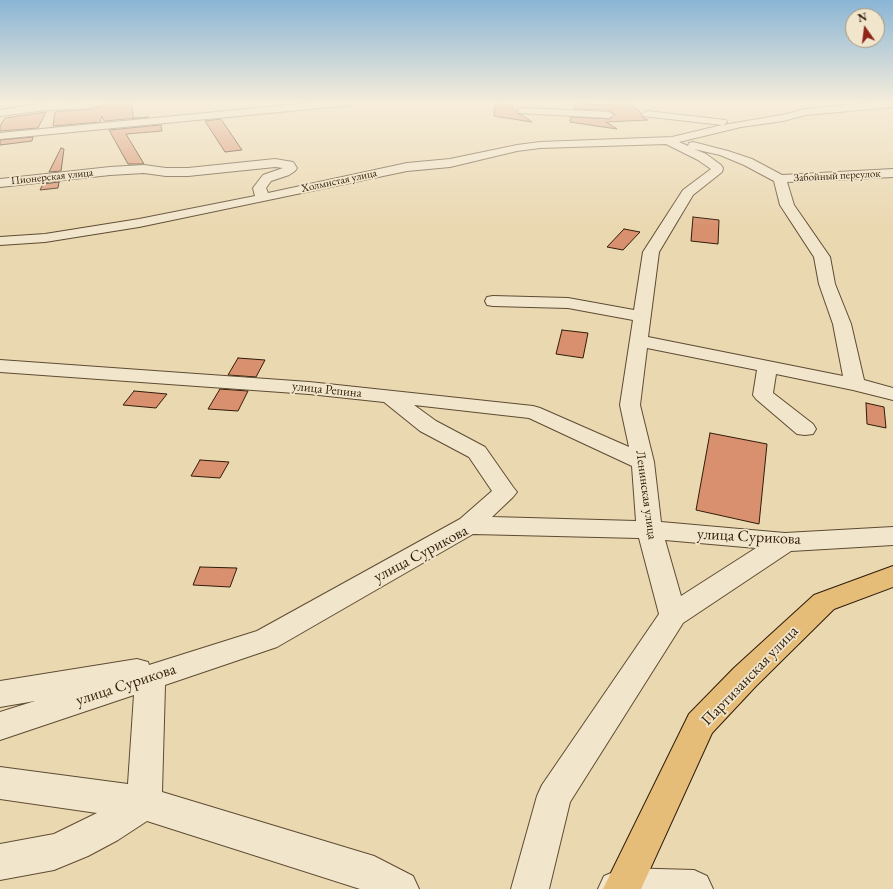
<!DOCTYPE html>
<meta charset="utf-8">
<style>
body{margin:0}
#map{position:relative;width:893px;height:889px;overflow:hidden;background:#ead8b0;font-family:"EB Garamond",serif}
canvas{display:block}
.north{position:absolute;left:845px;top:8px;width:40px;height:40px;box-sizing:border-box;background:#f1e6cc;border:1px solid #a4957e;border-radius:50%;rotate:346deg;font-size:11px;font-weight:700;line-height:16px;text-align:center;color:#301c09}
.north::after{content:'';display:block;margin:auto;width:14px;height:18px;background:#8f2418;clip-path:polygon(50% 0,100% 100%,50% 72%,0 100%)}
</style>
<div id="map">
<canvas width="893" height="889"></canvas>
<div class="north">N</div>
</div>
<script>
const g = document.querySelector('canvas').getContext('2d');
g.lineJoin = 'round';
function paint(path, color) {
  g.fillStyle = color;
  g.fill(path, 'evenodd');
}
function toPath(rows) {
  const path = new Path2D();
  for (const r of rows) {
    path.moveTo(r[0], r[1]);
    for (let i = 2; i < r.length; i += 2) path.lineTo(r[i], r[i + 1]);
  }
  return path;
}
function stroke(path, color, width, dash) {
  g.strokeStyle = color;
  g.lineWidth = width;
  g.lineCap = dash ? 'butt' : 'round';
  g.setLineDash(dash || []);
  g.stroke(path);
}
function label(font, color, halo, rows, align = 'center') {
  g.font = font + ' "EB Garamond",serif';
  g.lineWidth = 3.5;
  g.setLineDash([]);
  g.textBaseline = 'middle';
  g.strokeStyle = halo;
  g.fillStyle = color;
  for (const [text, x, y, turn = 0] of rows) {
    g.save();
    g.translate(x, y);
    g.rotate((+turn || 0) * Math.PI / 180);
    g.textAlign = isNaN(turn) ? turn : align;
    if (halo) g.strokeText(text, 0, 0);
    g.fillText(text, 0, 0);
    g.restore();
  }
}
const building = toPath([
 [108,102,132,102,133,118,149,117,104,121,102,116,100,122,53,126,55,112,91,109,105,105,108,102],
 [495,102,505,102,517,111,518,114,522,115,532,122,494,116,495,102],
 [611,102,629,102,641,113,642,117,648,120,606,122,617,129,570,122,571,117,610,119,615,114,609,110,574,109,576,103,608,105,611,102],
 [46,112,38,128,0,131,0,126,5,118,46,112],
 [221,119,242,150,225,152,205,121,221,119],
 [161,125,162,131,126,134,144,164,128,164,109,130,161,125],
 [33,137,32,141,0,145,0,140,33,137],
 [61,148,64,149,61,171,49,172,61,148],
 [59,182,58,188,40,190,43,184,59,182],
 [693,217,719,220,718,244,691,241,693,217],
 [624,229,640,232,623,250,607,247,624,229],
 [562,330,588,333,583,358,556,354,562,330],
 [238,358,265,360,256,377,228,375,238,358],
 [220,389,248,391,238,411,208,409,220,389],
 [134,391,167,394,156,408,123,405,134,391],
 [866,403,884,407,886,428,867,424,866,403],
 [710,433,767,444,759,524,696,510,710,433],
 [200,460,229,462,220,478,191,476,200,460],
 [200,567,237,568,230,587,193,585,200,567]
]);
const minor = toPath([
 [49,102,64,102,63,104,107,102,105,104,91,108,46,110,0,116,0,110,49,102],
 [319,102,357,102,352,105,0,139,0,133,319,102],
 [879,102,893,102,893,107,806,115,783,121,741,127,679,142,688,146,689,143,693,142,728,151,752,159,782,175,893,169,893,177,787,182,794,205,830,257,835,284,851,324,864,380,893,388,893,400,853,390,776,374,773,393,813,424,816,429,813,434,805,435,797,434,756,399,753,395,757,370,647,348,640,405,654,462,661,522,785,533,893,527,893,545,791,551,683,623,570,802,549,889,511,889,537,796,542,785,659,614,639,538,473,534,277,647,165,685,162,792,374,856,413,876,419,889,360,889,147,821,118,840,88,856,54,870,0,880,0,844,54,834,97,813,0,799,0,767,128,784,134,695,0,740,0,712,35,701,0,707,0,681,137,659,148,662,149,665,257,631,460,519,492,491,469,457,420,431,384,402,309,394,0,372,0,360,309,382,533,406,540,408,629,447,620,405,633,320,568,308,493,306,487,305,485,301,487,297,493,296,568,298,634,310,643,252,683,190,711,169,698,160,666,144,540,148,517,151,450,167,407,171,139,227,45,242,0,245,0,237,45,234,139,219,255,196,253,188,263,175,283,168,275,167,188,176,166,176,144,173,110,175,0,187,0,179,110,167,144,165,166,168,188,168,275,159,293,162,297,168,295,171,289,175,271,181,266,188,268,193,407,163,450,159,517,145,540,142,672,137,722,125,643,116,642,114,647,111,726,120,727,122,723,125,782,115,805,109,879,102],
 [694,149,720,155,744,165,774,181,780,205,814,257,819,284,833,324,843,376,648,337,659,252,693,195,722,172,723,168,721,165,706,154,694,149],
 [414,405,529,418,632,466,636,521,492,517,513,497,517,492,513,487,485,447,436,421,414,405],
 [665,540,756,548,681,596,665,540],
 [523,108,609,112,614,115,609,118,519,113,518,111,519,109,523,108],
 [623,868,694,870,707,876,713,889,598,889,604,876,623,868]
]);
const major = toPath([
 [893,566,893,587,834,609,756,686,712,733,641,889,603,889,689,714,734,668,814,595,893,566]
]);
const farStreetnames = [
 ["Забойный переулок",837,176,-3],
 ["Пионерская улица",52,177,-6],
 ["Холмистая улица",339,181,-12]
];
const streetNames = [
 ["улица Репина",327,390,6],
 ["Ленинская улица",646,495,82]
];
const nearStreetnames = [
 ["улица Сурикова",749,537,3],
 ["улица Сурикова",421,554,-28],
 ["Партизанская улица",750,676,-46],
 ["улица Сурикова",126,685,-18]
];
paint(building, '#d8906e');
stroke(building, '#301c09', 1);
stroke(minor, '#5e4b33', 2);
stroke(major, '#301c09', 2);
paint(minor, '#f1e6cc');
paint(major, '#e5bc78');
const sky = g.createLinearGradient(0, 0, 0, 227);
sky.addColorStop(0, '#8ab5d5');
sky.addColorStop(0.45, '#f6eddb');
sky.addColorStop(1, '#f6eddb00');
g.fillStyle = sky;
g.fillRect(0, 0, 893, 227);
label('11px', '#301c09', '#f1e6cc', farStreetnames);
label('13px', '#301c09', '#f1e6cc', streetNames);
label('16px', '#301c09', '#f1e6cc', nearStreetnames);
</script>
